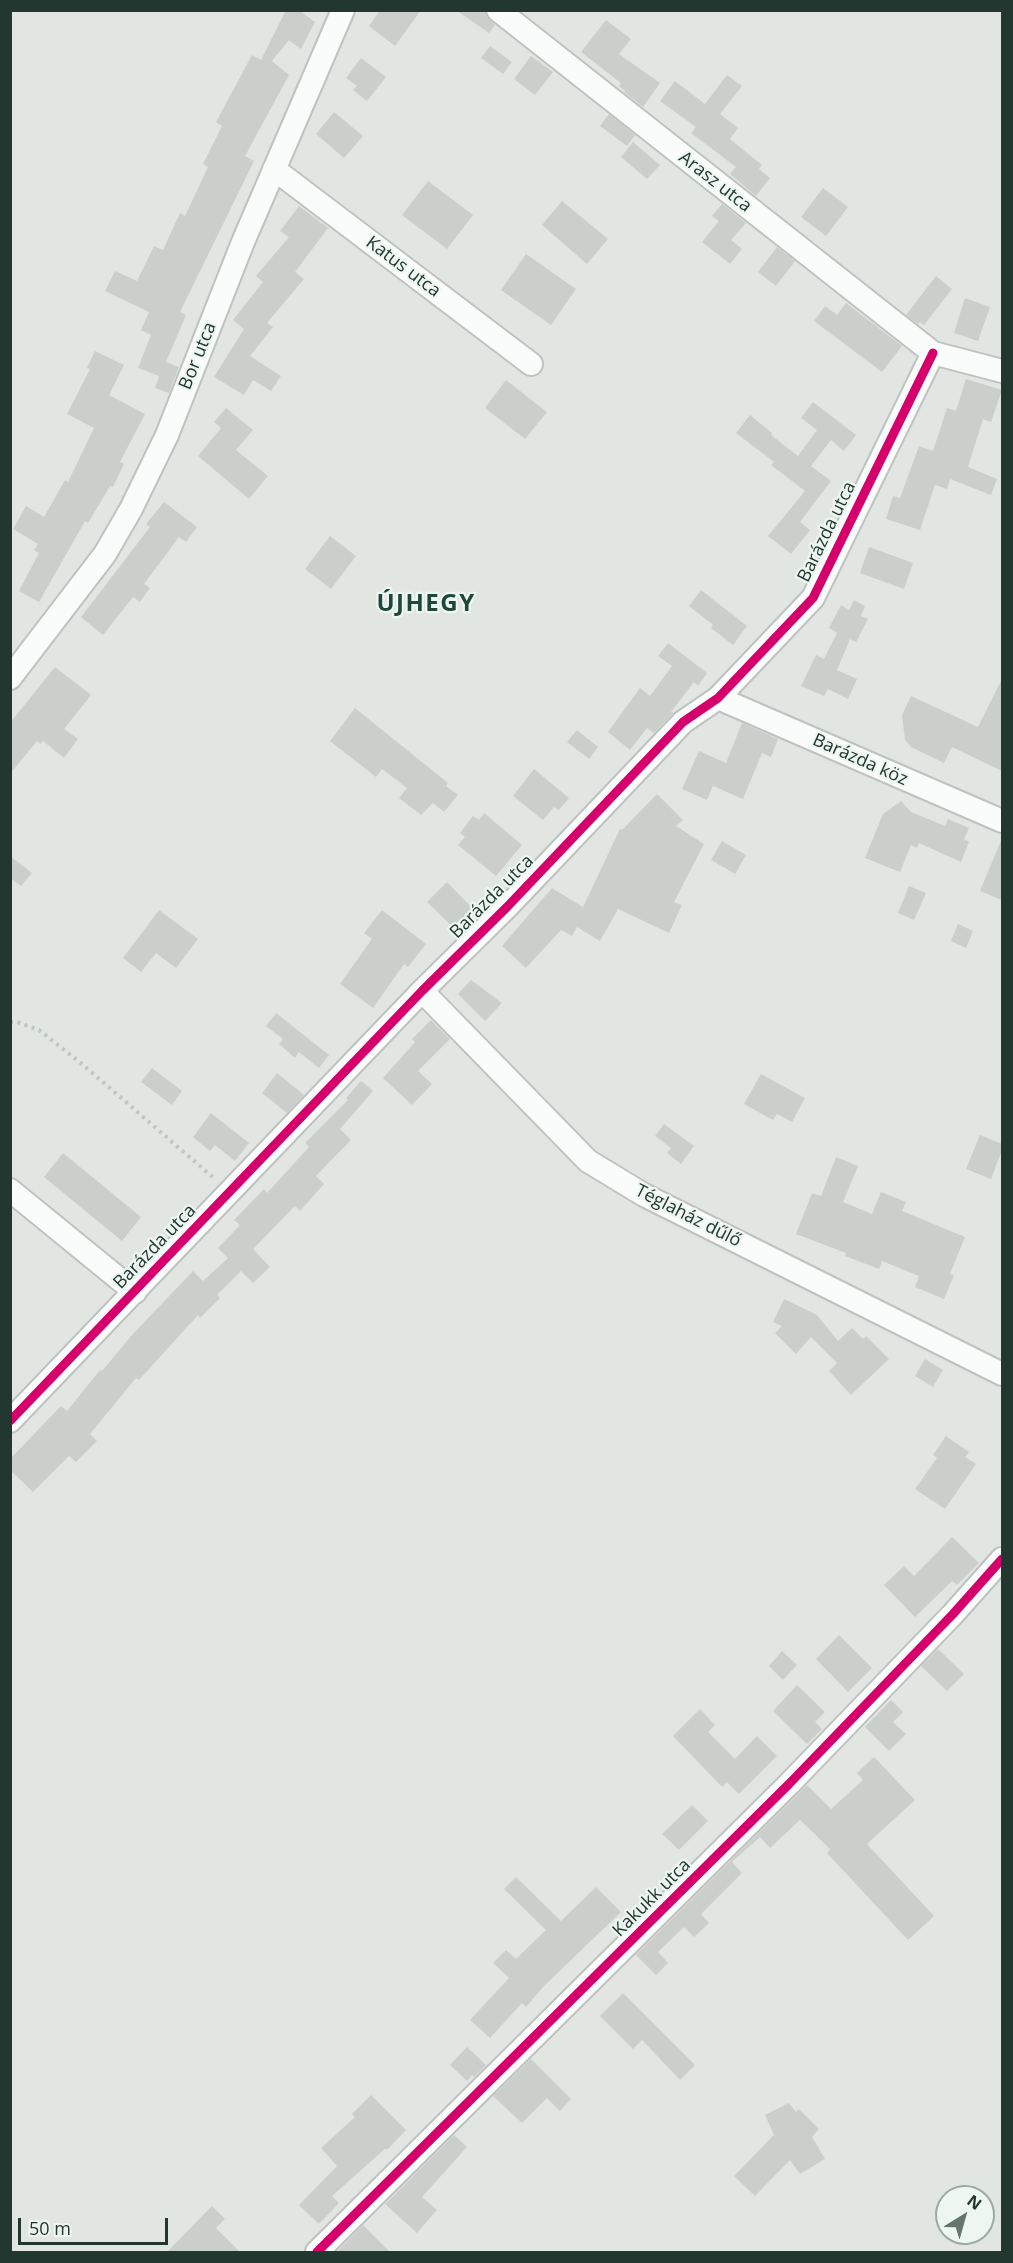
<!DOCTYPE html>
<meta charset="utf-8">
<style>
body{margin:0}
#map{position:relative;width:1013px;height:2263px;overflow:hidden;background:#e1e6e3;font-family:"Open Sans",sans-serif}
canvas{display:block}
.frame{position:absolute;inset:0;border:12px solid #213730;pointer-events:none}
.north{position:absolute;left:935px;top:2185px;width:60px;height:60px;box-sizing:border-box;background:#eef6f2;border:2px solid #9caaa4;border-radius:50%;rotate:37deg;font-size:16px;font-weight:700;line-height:24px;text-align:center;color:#213730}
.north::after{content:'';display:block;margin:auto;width:21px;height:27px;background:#64746f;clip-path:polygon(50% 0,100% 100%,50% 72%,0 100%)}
.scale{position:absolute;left:18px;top:2218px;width:150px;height:27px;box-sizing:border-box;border:3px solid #213730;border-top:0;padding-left:8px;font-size:18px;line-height:21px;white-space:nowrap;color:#213730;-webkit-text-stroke:4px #eef6f2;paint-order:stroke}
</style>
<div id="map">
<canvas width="1013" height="2263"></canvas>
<div class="frame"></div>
<div class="north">N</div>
<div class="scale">50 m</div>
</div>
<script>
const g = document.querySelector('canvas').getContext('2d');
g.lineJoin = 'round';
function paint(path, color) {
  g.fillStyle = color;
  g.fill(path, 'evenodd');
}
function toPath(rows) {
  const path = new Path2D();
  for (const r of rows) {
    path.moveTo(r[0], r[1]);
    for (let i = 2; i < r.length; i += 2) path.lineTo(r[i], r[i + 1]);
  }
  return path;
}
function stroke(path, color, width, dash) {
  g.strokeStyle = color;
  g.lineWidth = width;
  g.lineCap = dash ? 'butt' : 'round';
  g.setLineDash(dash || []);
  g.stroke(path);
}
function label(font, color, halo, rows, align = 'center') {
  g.font = font + ' "Open Sans",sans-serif';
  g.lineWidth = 4.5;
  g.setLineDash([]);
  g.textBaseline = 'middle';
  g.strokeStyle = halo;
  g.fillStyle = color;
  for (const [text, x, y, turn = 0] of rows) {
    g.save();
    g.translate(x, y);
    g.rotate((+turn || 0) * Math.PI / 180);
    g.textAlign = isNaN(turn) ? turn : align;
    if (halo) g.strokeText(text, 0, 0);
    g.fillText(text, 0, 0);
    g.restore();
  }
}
const building = toPath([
 [286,10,299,10,315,22,301,49,289,40,272,61,289,75,245,156,254,161,180,312,186,315,166,362,179,367,169,393,155,388,159,376,138,368,151,335,141,330,149,312,105,291,115,271,137,281,154,246,163,250,180,213,185,216,208,167,203,164,222,126,216,122,252,55,261,60],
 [380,10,421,10,395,46,369,26],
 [456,10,485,10,486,16,495,25,489,33],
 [606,20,631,39,619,54,660,83,643,107,624,92,625,91,619,86,621,83,581,52],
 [490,46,512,62,503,74,481,58],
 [531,56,553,72,535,95,514,79],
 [361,58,386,77,367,101,353,90,357,86,346,78],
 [727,75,742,86,720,114,738,128,730,139,762,165,759,169,770,178,756,196,730,174,736,167,691,133,696,127,660,101,675,81,705,104],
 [334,112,363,136,344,158,316,134],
 [609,114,635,135,627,146,600,126],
 [633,142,660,165,647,179,621,157],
 [428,181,473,215,447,249,402,215],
 [823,188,848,207,826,236,801,217],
 [562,201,608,239,587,264,542,225],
 [722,204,746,223,731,240,742,249,730,264,702,242,719,221,712,216],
 [299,206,328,228,295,272,304,279,267,323,273,327,250,356,281,376,271,391,253,380,244,395,214,377,244,329,233,320,263,282,256,276,289,237,280,231],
 [777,247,795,261,776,286,758,272],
 [526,254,576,289,551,325,501,290],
 [936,276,952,289,924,325,920,322,918,324,906,315],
 [965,298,990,307,978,341,954,333],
 [846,303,902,346,882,372,814,321,825,306,837,315],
 [95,351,124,365,109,395,145,414,120,462,124,464,113,487,110,486,88,523,85,521,39,602,19,591,39,553,34,550,38,544,13,529,26,506,44,517,65,480,68,482,94,428,67,414,90,369,87,368],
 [966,379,1002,390,991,422,983,419,968,467,997,479,991,495,950,479,947,489,935,485,920,530,886,519,893,496,900,498,919,446,933,451,947,408,956,411],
 [506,380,547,412,525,439,485,408],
 [813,402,856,435,844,451,831,440,811,466,831,481,800,522,810,530,791,554,768,536,805,491,771,465,774,462,736,433,750,415,772,433,771,435,798,456,817,430,801,418],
 [226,408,253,430,236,450,268,476,249,499,198,456,221,428,214,422],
 [164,502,197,527,186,542,179,537,144,584,150,588,140,602,133,597,103,635,81,617,150,527,146,524],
 [330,536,356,556,331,589,305,569],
 [869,547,913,563,904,589,860,573],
 [701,590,747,626,733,645,711,628,713,625,689,606],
 [854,600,865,606,861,616,868,619,856,642,850,639,837,670,857,679,848,699,828,689,824,696,801,686,816,655,824,659,837,633,829,628,841,605,849,610],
 [668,643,707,673,698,686,694,682,671,712,673,713,654,733,647,728,630,750,608,732,640,688,650,696,672,666,658,656],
 [55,667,91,695,64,729,78,739,64,758,43,741,41,744,37,741,10,774,10,723],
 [1002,679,1002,771,952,747,944,763,911,747,905,740,902,715,911,696,978,727],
 [355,708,448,783,446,786,458,795,444,812,433,803,421,815,399,798,407,788,382,769,376,777,330,741],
 [742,723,778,739,771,757,762,753,743,799,713,786,707,800,682,789,699,751,726,763],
 [577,730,598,747,589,759,567,742],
 [534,769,569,798,559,810,554,807,543,820,513,796],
 [657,794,683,820,676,826,704,844,674,902,682,905,669,933,618,909,600,941,577,927,572,936,561,930,526,968,502,946,552,888,583,907,620,829,622,830],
 [901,801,911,812,945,826,948,819,969,828,964,839,969,842,961,862,919,843,917,848,911,845,900,872,865,858,883,814],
 [484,813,522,845,496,876,458,845,465,837,460,833,473,816,479,820],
 [1002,838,1002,900,980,891],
 [722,841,746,855,735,874,711,860],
 [10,856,32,873,21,886,10,878],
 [447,882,475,911,456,930,427,902],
 [909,886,926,893,914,920,898,913],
 [159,910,198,939,176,968,156,953,141,972,123,958],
 [382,910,426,944,408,967,404,964,373,1008,340,984,372,939,364,933],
 [958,924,973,931,966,948,951,941],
 [471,980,502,1003,485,1021,458,994],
 [276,1013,329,1055,319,1068,299,1052,295,1058,279,1044,283,1039,266,1026],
 [431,1020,450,1039,418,1071,432,1084,412,1105,383,1078,415,1042,412,1039],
 [152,1068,182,1091,172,1105,141,1082],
 [277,1073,304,1095,287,1113,262,1093],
 [761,1074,805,1098,792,1122,777,1114,773,1120,744,1104],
 [361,1081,373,1091,340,1129,351,1140,316,1176,324,1184,300,1211,295,1206,253,1249,270,1267,253,1283,241,1271,217,1295,220,1298,200,1318,198,1315,139,1380,136,1378,90,1434,97,1441,76,1462,69,1456,33,1492,10,1470,10,1459,61,1406,67,1411,100,1370,102,1371,132,1335,193,1271,203,1281,228,1258,218,1248,240,1225,234,1220,264,1189,267,1193,309,1147,305,1143,348,1100,346,1098],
 [211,1113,249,1143,235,1161,215,1145,210,1151,193,1137],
 [664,1124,694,1146,681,1164,667,1153,671,1148,655,1136],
 [980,1135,1002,1144,1002,1150,991,1179,966,1169],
 [63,1153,141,1217,122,1241,44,1177],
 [836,1157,858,1166,843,1202,872,1214,881,1192,906,1202,902,1211,965,1237,950,1274,954,1275,944,1299,915,1287,919,1276,882,1261,879,1269,845,1256,846,1253,796,1234,812,1193,821,1196],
 [784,1299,817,1315,838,1341,852,1328,863,1339,866,1336,889,1359,851,1395,829,1371,837,1363,811,1337,796,1354,775,1333,782,1326,773,1322],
 [925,1359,943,1370,933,1387,915,1376],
 [946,1436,969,1452,965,1457,976,1464,945,1509,915,1489,937,1458,933,1455],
 [952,1537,979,1563,957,1585,952,1581,915,1617,884,1585,904,1566,914,1576],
 [839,1635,872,1668,848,1692,816,1659],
 [938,1649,964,1674,947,1691,921,1666],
 [782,1651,797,1665,783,1680,769,1666],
 [797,1685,825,1712,815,1722,822,1729,807,1744,773,1711],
 [891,1700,903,1712,893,1722,906,1734,889,1751,865,1727],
 [700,1709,715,1725,708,1732,735,1759,757,1736,777,1756,739,1794,727,1782,722,1787,673,1736],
 [874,1757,915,1800,867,1844,934,1916,908,1940,827,1853,830,1849,800,1820,770,1848,760,1837,732,1862,742,1873,701,1914,709,1923,694,1937,684,1927,658,1952,668,1963,656,1975,636,1955,807,1785,831,1809,863,1780,857,1773],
 [692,1805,708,1821,679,1850,662,1834],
 [516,1877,561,1921,596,1887,621,1912,544,1986,526,2007,522,2003,490,2038,470,2020,509,1978,493,1963,506,1950,516,1959,546,1930,504,1889],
 [623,1993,695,2065,680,2080,642,2040,633,2049,600,2016],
 [467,2047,486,2065,474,2077,472,2075,467,2081,450,2065],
 [531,2059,571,2099,560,2111,547,2098,522,2123,493,2096],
 [371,2095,406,2130,387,2150,386,2148,332,2196,339,2203,319,2224,299,2205,337,2166,321,2148,355,2117,352,2114],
 [789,2103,796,2112,799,2109,819,2129,812,2137,825,2159,800,2174,790,2160,755,2196,734,2176,774,2135,765,2115],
 [454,2135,467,2147,422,2197,437,2210,417,2233,385,2204],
 [212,2206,225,2219,216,2228,241,2253,166,2253],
 [363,2225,391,2253,336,2253]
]);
const path = toPath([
 [10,1022,17,1022,39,1030,82,1064,216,1180]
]);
const street = toPath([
 [498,10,933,353,1002,371],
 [274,169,531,364],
 [10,678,105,554,131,509,167,435,243,242,343,10],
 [718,698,1002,821],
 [422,991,588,1161,644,1195,1002,1374],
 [10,1190,135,1292],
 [10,1421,422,991,507,907,683,722,718,698,813,598,933,353],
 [317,2252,789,1784,953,1614,1002,1559]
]);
const cycleway = toPath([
 [10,1421,422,991,507,907,683,722,718,698,813,598,933,353],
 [317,2252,789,1784,953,1614,1002,1559]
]);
const streetNames = [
 ["Arasz utca",715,182,38],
 ["Katus utca",403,267,37],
 ["Bor utca",198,356,-68],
 ["Barázda utca",827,532,-64],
 ["Barázda köz",860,760,24],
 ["Barázda utca",492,897,-45],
 ["Téglaház dűlő",688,1216,27],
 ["Barázda utca",155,1247,-46],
 ["Kakukk utca",652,1898,-45]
];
const districtNames = [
 ["ÚJHEGY",426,604]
];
paint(building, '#cacfcc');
stroke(street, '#bec3c0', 26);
stroke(path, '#bfc6c4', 4, [3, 4.5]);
stroke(street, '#fafbfb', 22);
stroke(cycleway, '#d6006c', 9);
label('18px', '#213730', '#eef6f2', streetNames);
g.letterSpacing = '1.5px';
label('bold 24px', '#1e483b', '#eef6f2', districtNames);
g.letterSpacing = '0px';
</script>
